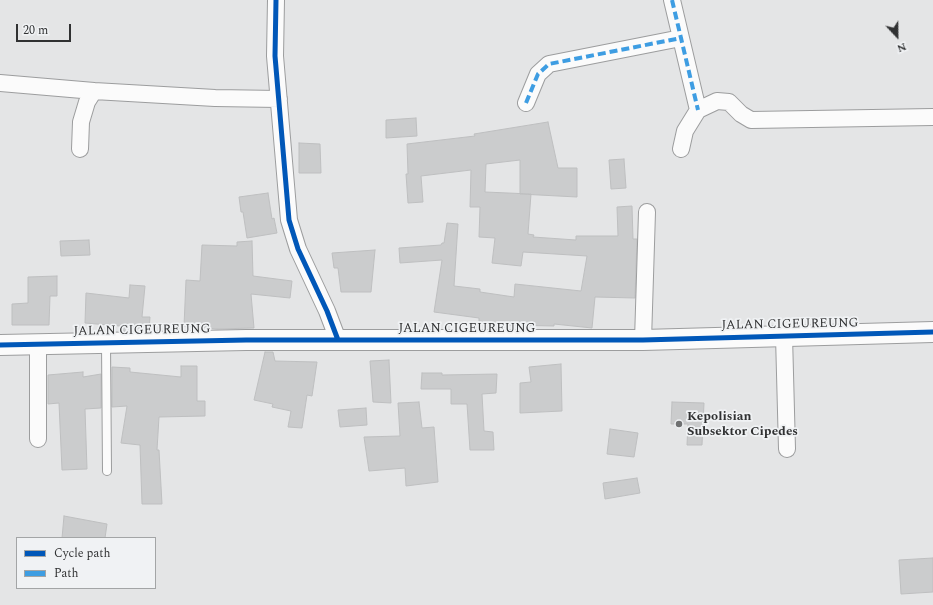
<!DOCTYPE html>
<style>
body{margin:0}
#map{position:relative;width:933px;height:605px;overflow:hidden;background:#e4e5e6;font-family:Spectral,serif}
canvas{display:block}
.legend{position:absolute;left:16px;top:537px;width:140px;height:52px;box-sizing:border-box;background:#f0f2f4;border:1px solid #a3a5a6;margin:0;padding:5px 7px;list-style:none;font-size:12px;color:#303132}
.legend li{display:flex;align-items:center;gap:8px;height:20px}
.legend b{width:20px;border:1px solid #a3a5a6}
.north{position:absolute;left:877px;top:16px;width:40px;height:40px;-webkit-text-stroke:3px #f0f2f4;paint-order:stroke;rotate:158deg;font-size:11px;font-weight:700;line-height:16px;text-align:center;color:#303132}
.north::after{content:'';display:block;margin:auto;width:14px;height:18px;background:#303132;clip-path:polygon(50% 0,100% 100%,50% 72%,0 100%)}
.scale{position:absolute;left:16px;top:24px;width:55px;height:18px;box-sizing:border-box;border:2px solid #303132;border-top:0;padding-left:5px;font-size:12px;line-height:14px;white-space:nowrap;color:#303132;-webkit-text-stroke:3px #f0f2f4;paint-order:stroke}
</style>
<div id="map">
<canvas width="933" height="605"></canvas>
<ul class="legend">
<li><b style="height:5px;background:#0057b8"></b>Cycle path</li>
<li><b style="height:5px;background:#3e9de2"></b>Path</li>
</ul>
<div class="north">N</div>
<div class="scale">20 m</div>
</div>
<script>
const g = document.querySelector('canvas').getContext('2d');
g.lineJoin = 'round';
function paint(path, color) {
  g.fillStyle = color;
  g.fill(path, 'evenodd');
}
function toPath(rows) {
  const path = new Path2D();
  for (const r of rows) {
    path.moveTo(r[0], r[1]);
    for (let i = 2; i < r.length; i += 2) path.lineTo(r[i], r[i + 1]);
  }
  return path;
}
function stroke(path, color, width, dash) {
  g.strokeStyle = color;
  g.lineWidth = width;
  g.lineCap = dash ? 'butt' : 'round';
  g.setLineDash(dash || []);
  g.stroke(path);
}
function label(font, color, halo, rows, align = 'center') {
  g.font = font + ' Spectral,serif';
  g.lineWidth = 3.5;
  g.setLineDash([]);
  g.textBaseline = 'middle';
  g.strokeStyle = halo;
  g.fillStyle = color;
  for (const [text, x, y, turn = 0] of rows) {
    g.save();
    g.translate(x, y);
    g.rotate((+turn || 0) * Math.PI / 180);
    g.textAlign = isNaN(turn) ? turn : align;
    if (halo) g.strokeText(text, 0, 0);
    g.fillText(text, 0, 0);
    g.restore();
  }
}
const building = toPath([
 [416,118,417,136,386,138,386,120,416,118],
 [548,122,558,168,577,168,577,197,520,194,520,160,486,164,485,192,531,194,528,234,534,235,533,237,576,240,576,236,618,236,617,207,632,206,633,239,637,239,635,298,595,297,592,328,554,324,554,326,508,325,479,321,479,318,434,312,442,260,400,263,399,248,441,245,442,243,444,243,447,223,458,224,454,286,480,289,480,292,514,297,515,284,581,291,587,256,523,252,521,266,492,263,495,238,479,237,480,207,470,207,471,170,421,176,423,202,408,203,406,174,408,174,407,144,475,136,474,134,548,122],
 [299,143,320,144,321,173,299,173,299,143],
 [624,159,626,188,611,189,609,160,624,159],
 [268,193,272,219,274,218,277,233,247,238,243,212,241,212,239,197,268,193],
 [89,240,90,255,61,256,60,241,89,240],
 [252,241,253,276,292,281,290,298,251,294,254,328,217,329,184,326,186,280,200,281,202,245,237,246,237,242,252,241],
 [375,250,371,292,341,292,338,268,334,268,332,253,375,250],
 [57,276,57,296,50,296,49,325,12,325,12,304,28,303,28,277,57,276],
 [130,285,145,286,142,317,150,317,149,330,119,331,120,326,85,323,86,293,129,298,130,285],
 [265,352,273,352,275,361,317,362,312,396,307,395,302,428,288,427,291,411,272,407,273,404,254,400,265,352],
 [389,360,391,403,373,402,370,361,389,360],
 [561,364,562,411,520,413,520,383,531,382,529,367,561,364],
 [181,366,197,366,197,401,205,401,205,416,159,417,157,450,159,450,162,504,142,504,140,445,121,443,127,406,112,407,112,367,130,368,130,372,181,377,181,366],
 [83,372,83,377,101,374,101,408,85,409,87,469,62,470,59,403,48,404,48,375,83,372],
 [422,373,442,373,442,375,497,374,496,393,482,394,484,431,493,432,494,450,470,450,467,404,451,404,451,389,421,389,422,373],
 [419,402,422,428,434,427,438,482,406,486,405,468,369,471,364,437,400,436,398,403,419,402],
 [672,402,704,403,702,445,687,445,688,424,671,424,672,402],
 [366,408,367,425,340,427,338,410,366,408],
 [610,429,638,433,634,457,607,454,610,429],
 [637,478,640,493,605,499,603,483,637,478],
 [64,516,107,524,105,538,62,538,64,516],
 [933,558,933,592,901,594,899,560,933,558]
]);
const service = toPath([
 [106,343,107,471]
]);
const minor = toPath([
 [276,0,275,56,289,220,298,249,327,311,338,340],
 [672,0,698,110],
 [0,83,94,91],
 [526,103,538,74,549,64,681,38],
 [80,149,81,122,87,102,94,91,215,98,279,99],
 [681,149,685,131,698,110,717,101,729,102,741,114,751,120,933,117],
 [784,336,787,449],
 [643,340,647,212],
 [38,345,38,439]
]);
const tertiary = toPath([
 [0,345,246,340,643,340,933,332]
]);
const quiet = toPath([
 [672,0,698,110],
 [526,103,538,74,549,64,681,38]
]);
const cycleway = toPath([
 [276,0,275,56,289,220,298,249,327,311,338,340],
 [0,345,246,340,643,340,933,332]
]);
const markers = [
 [679,424,4,"#6f7071"]
];
const streetNames = [
 ["JALAN CIGEUREUNG",790,325,-1],
 ["JALAN CIGEUREUNG",467,329],
 ["JALAN CIGEUREUNG",142,331,-1]
];
const poiNames = [
 ["Kepolisian",687,417],
 ["Subsektor Cipedes",687,432]
];
paint(building, '#cbcccd');
stroke(building, '#bebfc0', 1);
stroke(service, '#9c9d9e', 10);
stroke(minor, '#9c9d9e', 18);
stroke(tertiary, '#9c9d9e', 22);
stroke(service, '#fbfbfb', 8);
stroke(minor, '#fbfbfb', 16);
stroke(tertiary, '#fbfbfb', 20);
stroke(quiet, '#3e9de2', 4, [8, 4]);
stroke(cycleway, '#0057b8', 5);
for (const [x, y, r, color] of markers) {
  const dot = new Path2D();
  dot.arc(x, y, r, 0, 2 * Math.PI);
  g.fillStyle = color;
  g.fill(dot);
  stroke(dot, '#f0f2f4', 1.5);
}
label('13px', '#303132', '#f0f2f4', streetNames);
label('bold 13px', '#303132', '#f0f2f4', poiNames, 'left');
</script>
